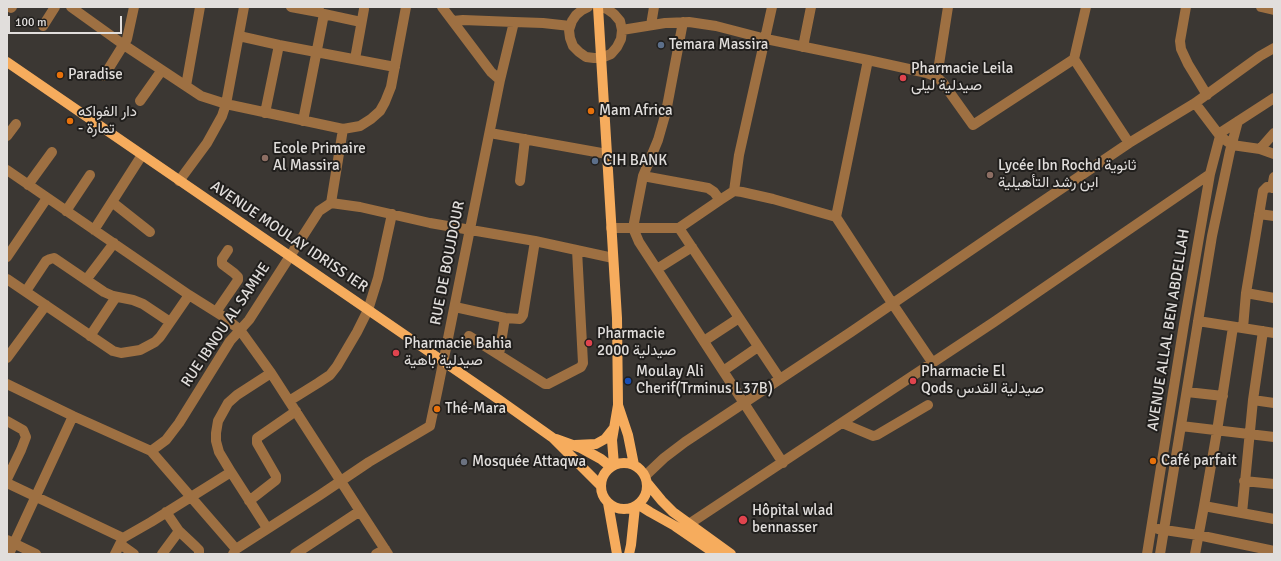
<!DOCTYPE html>
<meta charset="utf-8">
<style>
body{margin:0}
#map{position:relative;width:1281px;height:561px;overflow:hidden;background:#3b3733;font-family:Signika,sans-serif}
canvas{display:block}
.frame{position:absolute;inset:0;border:8px solid #e1dedc;pointer-events:none}
.scale{position:absolute;left:8px;top:16px;width:114px;height:18px;box-sizing:border-box;border:2px solid #e1dedc;border-top:0;padding-left:5px;font-size:12px;line-height:14px;white-space:nowrap;color:#e1dedc;-webkit-text-stroke:3px #211f1d;paint-order:stroke}
</style>
<div id="map">
<canvas width="1281" height="561"></canvas>
<div class="frame"></div>
<div class="scale">100 m</div>
</div>
<script>
const g = document.querySelector('canvas').getContext('2d');
g.lineJoin = 'round';
function toPath(rows) {
  const path = new Path2D();
  for (const r of rows) {
    if (r.length === 3) {
      path.moveTo(r[0] + r[2], r[1]);
      path.arc(r[0], r[1], r[2], 0, 2 * Math.PI);
      continue;
    }
    path.moveTo(r[0], r[1]);
    for (let i = 2; i < r.length; i += 2) path.lineTo(r[i], r[i + 1]);
  }
  return path;
}
function stroke(path, color, width, dash) {
  g.strokeStyle = color;
  g.lineWidth = width;
  g.lineCap = dash ? 'butt' : 'round';
  g.setLineDash(dash || []);
  g.stroke(path);
}
function label(font, color, halo, rows, align = 'center') {
  g.font = font + ' Signika,Vazirmatn,sans-serif';
  g.lineWidth = 4;
  g.setLineDash([]);
  g.textBaseline = 'middle';
  g.strokeStyle = halo;
  g.fillStyle = color;
  for (const [text, x, y, turn = 0] of rows) {
    g.save();
    g.translate(x, y);
    g.rotate((+turn || 0) * Math.PI / 180);
    g.textAlign = isNaN(turn) ? turn : align;
    if (halo) g.strokeText(text, 0, 0);
    g.fillText(text, 0, 0);
    g.restore();
  }
}
const minor = toPath([
 [71,7,124,45,201,96,226,104,343,129,360,126,371,119,380,111,385,102,391,87,406,7],
 [291,7,318,12],
 [442,7,491,72,500,80],
 [588,7,582,10,576,15,572,21,569,30,570,38,573,46,579,52,586,57,594,58,601,58,611,54,617,47,621,39,622,30,620,21,614,14,607,9,602,7],
 [1186,7,1180,41,1181,49,1188,64,1207,95],
 [1261,7,1274,10],
 [11,8,12,7],
 [324,14,361,22],
 [453,21,463,20,514,22,543,23,570,26],
 [683,22,666,112,658,140,643,176,633,228,639,242,658,271,783,463],
 [651,25,654,7],
 [43,26,55,7],
 [622,30,665,23,689,22,716,26,766,39,868,60,927,73,937,77,943,83,973,125,1074,59,1086,7],
 [239,36,279,45,395,67],
 [803,47,811,7],
 [355,59,364,9],
 [1074,59,1129,143],
 [104,76,127,39,134,7],
 [937,77,948,7],
 [186,86,200,7],
 [140,101,162,70],
 [1195,103,1220,136,1232,145,1260,149,1274,154],
 [265,113,279,45],
 [303,121,324,14,318,12,319,7],
 [490,133,607,154],
 [7,136,16,124],
 [1260,149,1274,133],
 [7,170,189,295,224,317,240,330,271,373,360,511,388,554],
 [643,176,708,188,714,192,720,200],
 [179,181,207,143,222,116,226,104,244,7],
 [520,181,525,139],
 [28,185,52,152],
 [1272,188,1274,177],
 [734,191,739,155,772,7],
 [112,202,150,232],
 [331,203,343,129],
 [66,211,90,175],
 [1259,214,1274,216],
 [836,217,868,60],
 [611,228,679,228,720,200,734,191,742,192,773,199,836,217,892,303,932,362],
 [679,228,780,379],
 [94,230,142,155],
 [7,257,47,198],
 [657,269,692,247],
 [7,279,113,351,121,353,140,350,155,342,160,337,189,295],
 [86,280,114,243],
 [26,291,46,261,50,259,54,258,104,292,113,296,133,300,143,304,170,322],
 [1246,293,1274,298],
 [455,307,505,318,520,319,521,318,523,315,535,241],
 [216,312,238,280,238,277,234,273,222,264,222,259,228,250],
 [1198,321,1274,333],
 [1243,328,1246,293,1263,191,1267,187,1274,188],
 [90,336,116,297],
 [469,336,545,384,548,384,581,367,583,363,577,250],
 [704,341,739,318],
 [499,355,505,318],
 [7,358,46,305],
 [723,371,758,347],
 [7,384,73,416,151,451,236,549],
 [1187,392,1223,396],
 [1253,400,1274,403],
 [289,401,318,383,330,375,337,366,357,332,368,310,378,278,392,214],
 [7,421,23,430,26,437,21,450,7,479],
 [842,423,873,436,877,435,928,405],
 [1181,426,1274,437],
 [151,451,166,440,179,423,230,341,249,320,319,211,331,203,360,207,430,223,535,241,613,258],
 [645,476,664,458,685,442,851,332,1012,222,1129,143,1195,103,1260,56,1274,48],
 [1244,481,1274,484],
 [7,483,123,538],
 [249,501,276,480,276,476,257,443,257,438,296,411],
 [1204,506,1274,519],
 [166,512,179,531,196,547,199,550,199,554],
 [1242,513,1253,400,1263,331],
 [689,524,994,322,1210,174],
 [267,528,231,472,219,452,216,441,216,433,218,421,228,403,237,395,271,373],
 [1158,529,1198,535,1274,551],
 [7,540,36,554],
 [120,544,134,554],
 [9,554,73,416],
 [115,554,123,538,151,522,231,472],
 [162,554,179,531],
 [233,554,236,549,320,495,369,462,430,426,438,388,500,80,514,22],
 [295,554,360,511],
 [376,554,385,549],
 [1147,554,1184,324,1210,174,1220,136,1223,131,1274,98],
 [1160,554,1212,236,1230,151,1238,121],
 [1195,554,1204,506,1217,431,1233,327]
]);
const major = toPath([
 [598,7,617,318,618,405,612,440,614,465],
 [7,62,498,399,553,438,601,486],
 [618,405,628,435,634,465],
 [556,439,581,448,601,459,611,467],
 [575,445,596,444,605,439,613,429],
 [624,486,23],
 [648,484,662,501,673,512,731,554],
 [608,503,617,554],
 [639,505,650,512,675,526,716,554],
 [629,554,631,545,635,507]
]);
const markers = [
 [661,45,4,"#5c6f8a"],
 [60,75,4,"#e8710a"],
 [903,78,4,"#e0444e"],
 [591,111,4,"#e8710a"],
 [70,121,4,"#e8710a"],
 [265,158,4,"#8d6e63"],
 [595,161,4,"#5c6f8a"],
 [990,175,4,"#8d6e63"],
 [589,343,4,"#e0444e"],
 [396,353,4,"#e0444e"],
 [628,381,4,"#1a4fb4"],
 [913,381,4,"#e0444e"],
 [437,409,4,"#e8710a"],
 [1153,461,4,"#e8710a"],
 [464,462,4,"#6b7280"],
 [743,520,5,"#e0444e"]
];
const poiNames = [
 ["Temara Massira",669,45],
 ["Pharmacie Leila",911,69],
 ["صيدلية ليلى",911,86],
 ["Paradise",68,75],
 ["Mam Africa",599,111],
 ["دار الفواكه",78,112],
 ["- تمارة",78,129],
 ["Ecole Primaire",273,149],
 ["Al Massira",273,166],
 ["CIH BANK",603,161],
 ["Lycée Ibn Rochd ثانوية",998,166],
 ["ابن رشد التأهيلية",998,183],
 ["Pharmacie",597,334],
 ["2000 صيدلية",597,351],
 ["Pharmacie Bahia",404,344],
 ["صيدلية باهية",404,361],
 ["Moulay Ali",636,372],
 ["Cherif(Trminus L37B)",636,389],
 ["Pharmacie El",921,372],
 ["Qods صيدلية القدس",921,389],
 ["Thé-Mara",445,409],
 ["Café parfait",1161,461],
 ["Mosquée Attaqwa",472,462],
 ["Hôpital wlad",752,511],
 ["bennasser",752,528]
];
const streetNames = [
 ["AVENUE MOULAY IDRISS IER",289,237,34],
 ["RUE DE BOUJDOUR",448,263,-79],
 ["RUE IBNOU AL SAMHE",226,325,-56],
 ["AVENUE ALLAL BEN ABDELLAH",1169,330,-81]
];
stroke(minor, '#9e7042', 10);
stroke(major, '#f6ac5d', 10);
for (const [x, y, r, color] of markers) {
  const dot = new Path2D();
  dot.arc(x, y, r, 0, 2 * Math.PI);
  g.fillStyle = color;
  g.fill(dot);
  stroke(dot, '#211f1d', 1.5);
}
label('15px', '#e1dedc', '#211f1d', poiNames, 'left');
label('15px', '#e1dedc', '#211f1d', streetNames);
</script>
